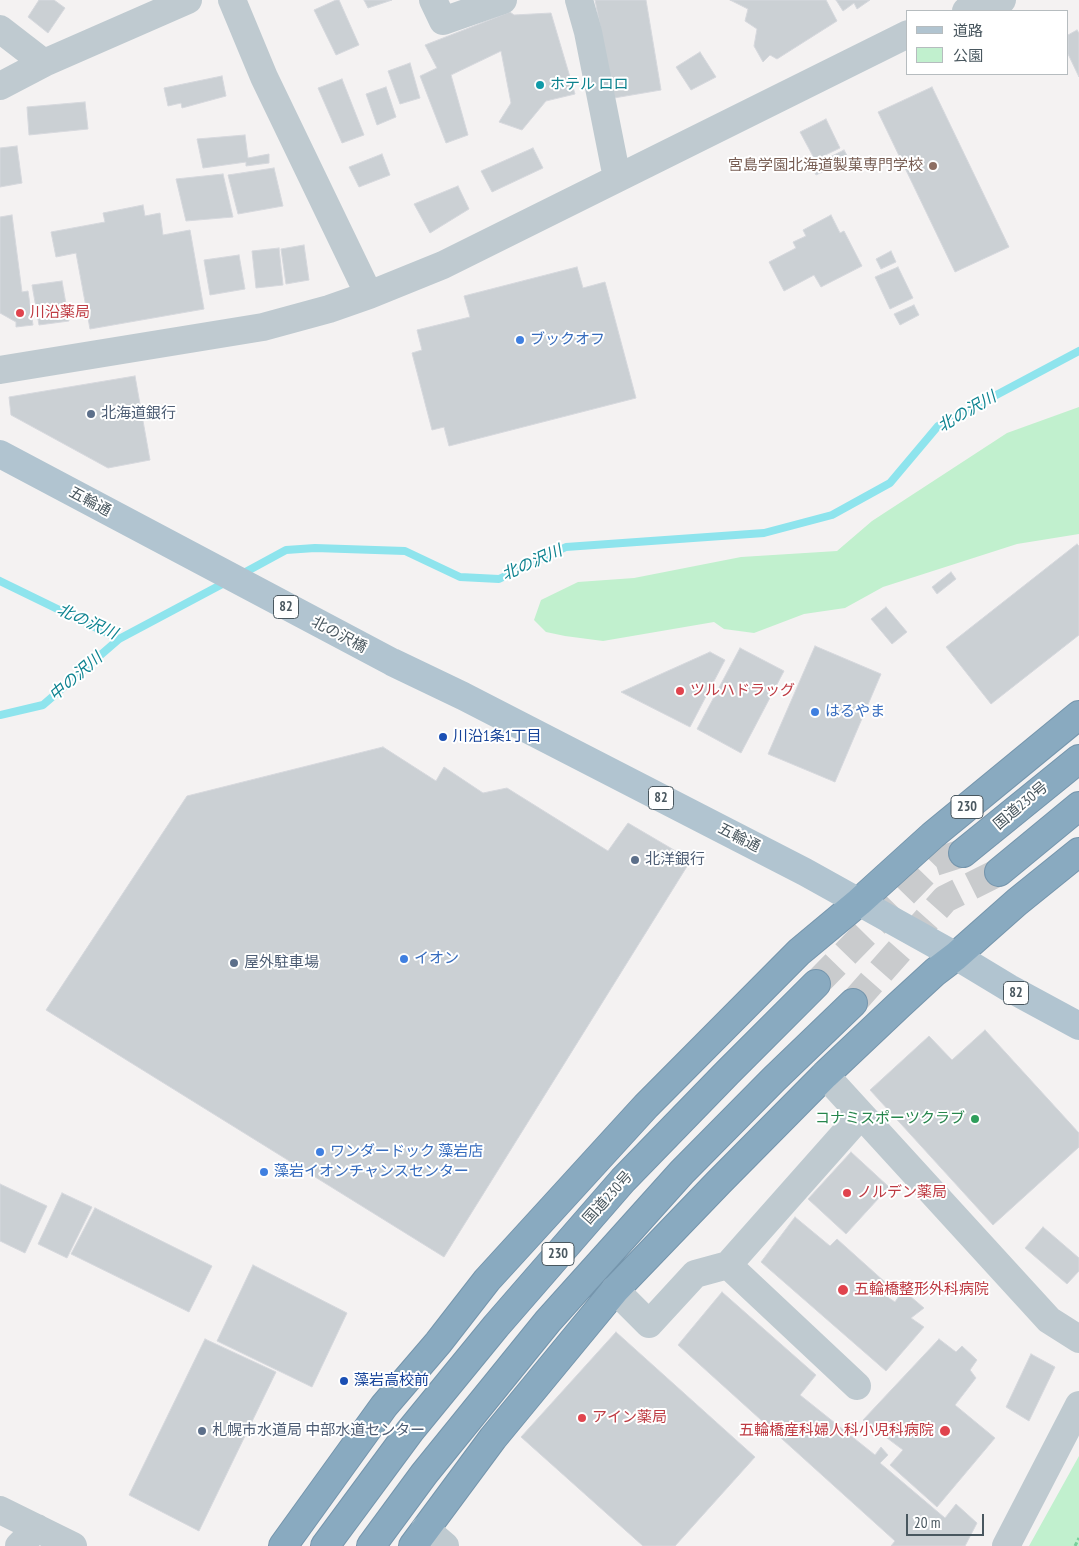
<!DOCTYPE html>
<meta charset="utf-8">
<style>
body{margin:0}
#map{position:relative;width:1079px;height:1546px;overflow:hidden;background:#f4f2f2;font-family:"PT Sans Narrow","Noto Sans JP",sans-serif}
canvas{display:block}
.legend{position:absolute;left:906px;top:10px;width:162px;height:65px;box-sizing:border-box;background:#fff;border:1px solid #b6bcbf;margin:0;padding:6px 9px;list-style:none;font-size:15px;color:#49575f}
.legend li{display:flex;align-items:center;gap:10px;height:25px}
.legend b{width:25px;border:1px solid #b6bcbf}
.scale{position:absolute;left:906px;top:1514px;width:78px;height:22px;box-sizing:border-box;border:2px solid #49575f;border-top:0;padding-left:6px;font-size:15px;line-height:18px;white-space:nowrap;color:#49575f;-webkit-text-stroke:4px #fff;paint-order:stroke}
</style>
<div id="map">
<canvas width="1079" height="1546"></canvas>
<ul class="legend">
<li><b style="height:6px;background:#b1c4d0"></b>道路</li>
<li><b style="height:14px;background:#c1f0ce"></b>公園</li>
</ul>
<div class="scale">20 m</div>
</div>
<script>
const g = document.querySelector('canvas').getContext('2d');
g.lineJoin = 'round';
function paint(path, color) {
  g.fillStyle = color;
  g.fill(path, 'evenodd');
}
function toPath(rows) {
  const path = new Path2D();
  for (const r of rows) {
    path.moveTo(r[0], r[1]);
    for (let i = 2; i < r.length; i += 2) path.lineTo(r[i], r[i + 1]);
  }
  return path;
}
function stroke(path, color, width, dash) {
  g.strokeStyle = color;
  g.lineWidth = width;
  g.lineCap = dash ? 'butt' : 'round';
  g.setLineDash(dash || []);
  g.stroke(path);
}
function label(font, color, halo, rows, align = 'center') {
  g.font = font + ' "PT Sans Narrow","Noto Sans JP",sans-serif';
  g.lineWidth = 4;
  g.setLineDash([]);
  g.textBaseline = 'middle';
  g.strokeStyle = halo;
  g.fillStyle = color;
  for (const [text, x, y, turn = 0] of rows) {
    g.save();
    g.translate(x, y);
    g.rotate((+turn || 0) * Math.PI / 180);
    g.textAlign = isNaN(turn) ? turn : align;
    if (halo) g.strokeText(text, 0, 0);
    g.fillText(text, 0, 0);
    g.restore();
  }
}
const green = toPath([
 [1079,407,1079,534,1017,544,883,587,845,608,804,614,754,633,724,629,714,622,603,641,565,636,546,632,534,620,541,600,578,582,634,578,741,557,837,551,872,521,1007,433],
 [1079,1456,1079,1546,1029,1546]
]);
const stream = toPath([
 [240,575,286,550,315,548,405,551,460,577,499,579,566,547,764,533,832,515,890,483,938,426,1079,351],
 [0,581,119,639],
 [0,715,43,705,119,639,228,581]
]);
const building = toPath([
 [39,0,54,0,65,8,48,33,28,17,39,0],
 [336,0,339,0,359,45,336,55,314,10,336,0],
 [364,0,392,0,368,8,364,0],
 [595,0,646,0,661,90,614,98,595,0],
 [730,0,826,0,837,21,777,59,770,55,763,62,754,46,757,29,745,21,748,9,730,0],
 [836,0,870,0,857,9,854,3,843,11,836,0],
 [510,12,514,15,551,13,575,94,546,101,522,130,499,122,511,103,501,51,451,75,468,135,446,143,420,76,437,68,425,45,510,12],
 [1077,30,1079,33,1079,77,1068,54,1068,35,1077,30],
 [700,52,716,77,691,90,676,67,700,52],
 [410,63,420,98,400,104,388,71,410,63],
 [222,76,226,96,182,108,181,103,168,106,164,88,222,76],
 [342,79,364,135,342,143,318,88,342,79],
 [386,87,396,117,377,125,366,94,386,87],
 [932,87,1009,247,955,272,878,112,932,87],
 [85,102,88,129,29,135,27,107,85,102],
 [826,119,840,148,815,160,800,132,826,119],
 [245,135,248,158,269,154,269,163,246,166,246,162,203,168,197,139,245,135],
 [17,146,22,183,0,187,0,148,17,146],
 [533,148,543,168,492,192,481,171,533,148],
 [844,150,849,159,816,175,812,166,844,150],
 [382,154,390,175,359,187,349,167,382,154],
 [274,168,283,206,238,214,228,175,274,168],
 [223,174,233,217,186,221,176,179,223,174],
 [458,186,469,209,430,233,414,204,458,186],
 [143,205,145,216,160,213,163,235,190,230,204,309,90,329,76,253,56,257,51,232,105,222,103,213,143,205],
 [12,215,22,292,28,291,33,325,16,327,16,322,0,313,0,217,12,215],
 [831,215,840,233,844,231,862,266,821,287,814,275,784,291,769,262,796,248,793,242,806,236,803,230,831,215],
 [304,245,309,280,286,284,281,249,304,245],
 [279,248,283,285,256,288,252,251,279,248],
 [891,251,896,262,881,269,876,259,891,251],
 [239,255,245,289,210,295,204,260,239,255],
 [577,267,583,288,605,282,636,398,449,446,444,427,432,430,412,353,422,350,417,330,470,317,464,296,577,267],
 [898,267,913,298,890,309,875,277,898,267],
 [62,281,69,321,39,325,32,285,62,281],
 [914,305,919,315,900,325,894,314,914,305],
 [135,376,150,460,108,468,11,415,9,397,135,376],
 [1077,544,1079,546,1079,635,991,704,946,647,1077,544],
 [951,572,956,579,937,594,932,587,951,572],
 [886,607,907,632,892,644,871,619,886,607],
 [815,646,881,674,835,782,768,754,815,646],
 [740,648,784,671,741,753,697,729,740,648],
 [710,652,725,660,690,727,621,692,710,652],
 [383,747,436,781,444,767,483,793,507,788,608,851,628,823,691,860,444,1257,46,1010,187,796,383,747],
 [985,1030,1079,1133,1079,1147,993,1225,870,1090,929,1036,952,1060,985,1030],
 [851,1152,889,1187,846,1234,808,1199,851,1152],
 [0,1184,47,1206,25,1253,0,1241,0,1184],
 [62,1193,92,1207,67,1258,38,1244,62,1193],
 [95,1208,212,1266,189,1312,71,1254,95,1208],
 [795,1217,830,1246,837,1239,886,1283,880,1292,895,1302,903,1290,924,1308,911,1318,924,1327,886,1371,761,1262,795,1217],
 [1043,1227,1079,1258,1079,1271,1067,1284,1025,1248,1043,1227],
 [253,1265,347,1313,312,1387,217,1341,253,1265],
 [722,1292,816,1375,800,1395,875,1455,881,1447,888,1455,880,1463,945,1518,956,1504,977,1523,965,1546,891,1546,895,1541,678,1345,722,1292],
 [616,1332,755,1457,675,1546,643,1546,521,1437,616,1332],
 [205,1339,276,1372,199,1531,129,1495,205,1339],
 [939,1339,956,1352,962,1346,977,1360,970,1370,976,1378,955,1405,995,1438,937,1507,890,1465,903,1450,863,1420,939,1339],
 [1031,1354,1055,1367,1029,1421,1006,1407,1031,1354]
]);
const highwayTunnel = toPath([
 [816,984,935,862,963,853],
 [853,1003,945,899,999,872]
]);
const path = toPath([
 [1075,1546,1079,1538]
]);
const minor = toPath([
 [232,0,264,77,369,295],
 [433,0,443,21,503,0],
 [579,0,588,32,617,178],
 [966,11,1002,0],
 [0,29,44,63],
 [0,86,44,63,188,0],
 [0,370,263,327,329,309,369,295,443,265,908,34],
 [825,1075,1049,1320,1079,1339],
 [728,1265,857,1386],
 [615,1290,649,1324,695,1274,728,1265,861,1115],
 [0,1510,73,1546],
 [425,1529,445,1546],
 [19,1546,37,1528],
 [1006,1546,1079,1405]
]);
const major = toPath([
 [0,454,392,662,463,696,805,872,956,956,1009,988,1079,1026]
]);
const highway = toPath([
 [963,853,1079,759],
 [999,872,1079,806],
 [283,1546,384,1406,438,1343,487,1280,646,1106,799,952,859,902,933,835,1079,715],
 [325,1546,410,1431,496,1326,623,1180,727,1073,816,984],
 [371,1546,424,1474,548,1321,682,1172,774,1079,853,1003],
 [413,1546,493,1438,615,1290,719,1182,825,1075,898,1006,935,972,956,956,1017,902,1079,852]
]);
const markers = [
 [540,85,5,"#0f9aa8"],
 [933,166,5,"#8d6e63"],
 [20,313,5,"#e0444e"],
 [520,340,5,"#3f7fe0"],
 [91,414,5,"#5c6f8a"],
 [680,691,5,"#e0444e"],
 [815,712,5,"#3f7fe0"],
 [443,737,5,"#1a4fb4"],
 [635,860,5,"#5c6f8a"],
 [404,959,5,"#3f7fe0"],
 [234,963,5,"#5c6f8a"],
 [975,1119,5,"#2e9e5b"],
 [320,1152,5,"#3f7fe0"],
 [264,1172,5,"#3f7fe0"],
 [847,1193,5,"#e0444e"],
 [843,1290,6,"#e0444e"],
 [344,1381,5,"#1a4fb4"],
 [582,1418,5,"#e0444e"],
 [202,1431,5,"#5c6f8a"],
 [945,1431,6,"#e0444e"]
];
const shields = [
 [286,607,25],
 [661,798,25],
 [967,807,32],
 [1016,993,25],
 [558,1254,32]
];
const shieldNames = [
 ["82",286,607],
 ["82",661,798],
 ["230",967,807],
 ["82",1016,993],
 ["230",558,1254]
];
const cultureNames = [
 ["ホテル ロロ",550,85]
];
const educationNames = [
 ["宮島学園北海道製菓専門学校",923,166]
];
const healthNames = [
 ["川沿薬局",30,313],
 ["ツルハドラッグ",690,691],
 ["ノルデン薬局",857,1193],
 ["五輪橋整形外科病院",854,1290],
 ["アイン薬局",592,1418],
 ["五輪橋産科婦人科小児科病院",934,1431,"right"]
];
const shopNames = [
 ["ブックオフ",530,340],
 ["はるやま",825,712],
 ["イオン",414,959],
 ["ワンダードック 藻岩店",330,1152],
 ["藻岩イオンチャンスセンター",274,1172]
];
const serviceNames = [
 ["北海道銀行",101,414],
 ["北洋銀行",645,860],
 ["屋外駐車場",244,963],
 ["札幌市水道局 中部水道センター",212,1431]
];
const streetNames = [
 ["五輪通",90,502,28],
 ["北の沢橋",339,635,28],
 ["国道230号",1021,806,-40],
 ["五輪通",739,838,27],
 ["国道230号",608,1198,-48]
];
const transitNames = [
 ["川沿1条1丁目",453,737],
 ["藻岩高校前",354,1381]
];
const leisureNames = [
 ["コナミスポーツクラブ",965,1119]
];
const waterNames = [
 ["北の沢川",967,412,-30],
 ["北の沢川",532,563,-24],
 ["北の沢川",87,622,24],
 ["中の沢川",76,677,-41]
];
paint(green, '#c1f0ce');
stroke(stream, '#8ee4ed', 8);
paint(building, '#cbd0d4');
stroke(building, '#d6d8dd', 1);
stroke(highwayTunnel, '#c9cbcd', 28, [28, 14]);
stroke(highway, '#7595ac', 30);
stroke(path, '#78cf9b', 3, [4, 2.5]);
stroke(minor, '#bfcad0', 28);
stroke(major, '#b1c4d0', 28);
stroke(highway, '#89aac0', 28);
for (const [x, y, r, color] of markers) {
  const dot = new Path2D();
  dot.arc(x, y, r, 0, 2 * Math.PI);
  g.fillStyle = color;
  g.fill(dot);
  stroke(dot, '#fff', 2);
}
for (const [x, y, w] of shields) {
  const box = new Path2D();
  box.roundRect(x - w / 2, y - 11.5, w, 23, 4);
  g.fillStyle = '#fff';
  g.fill(box);
  stroke(box, '#49575f', 1);
}
label('bold 14px', '#49575f', null, shieldNames);
label('15px', '#0d838f', '#fff', cultureNames, 'left');
label('15px', '#785e54', '#fff', educationNames, 'right');
label('15px', '#be3a42', '#fff', healthNames, 'left');
label('15px', '#366cbe', '#fff', shopNames, 'left');
label('15px', '#4e5e75', '#fff', serviceNames, 'left');
label('15px', '#49575f', '#fff', streetNames);
label('15px', '#164399', '#fff', transitNames, 'left');
label('15px', '#27864d', '#fff', leisureNames, 'right');
label('italic 16px', '#0d8390', '#fff', waterNames);
</script>
